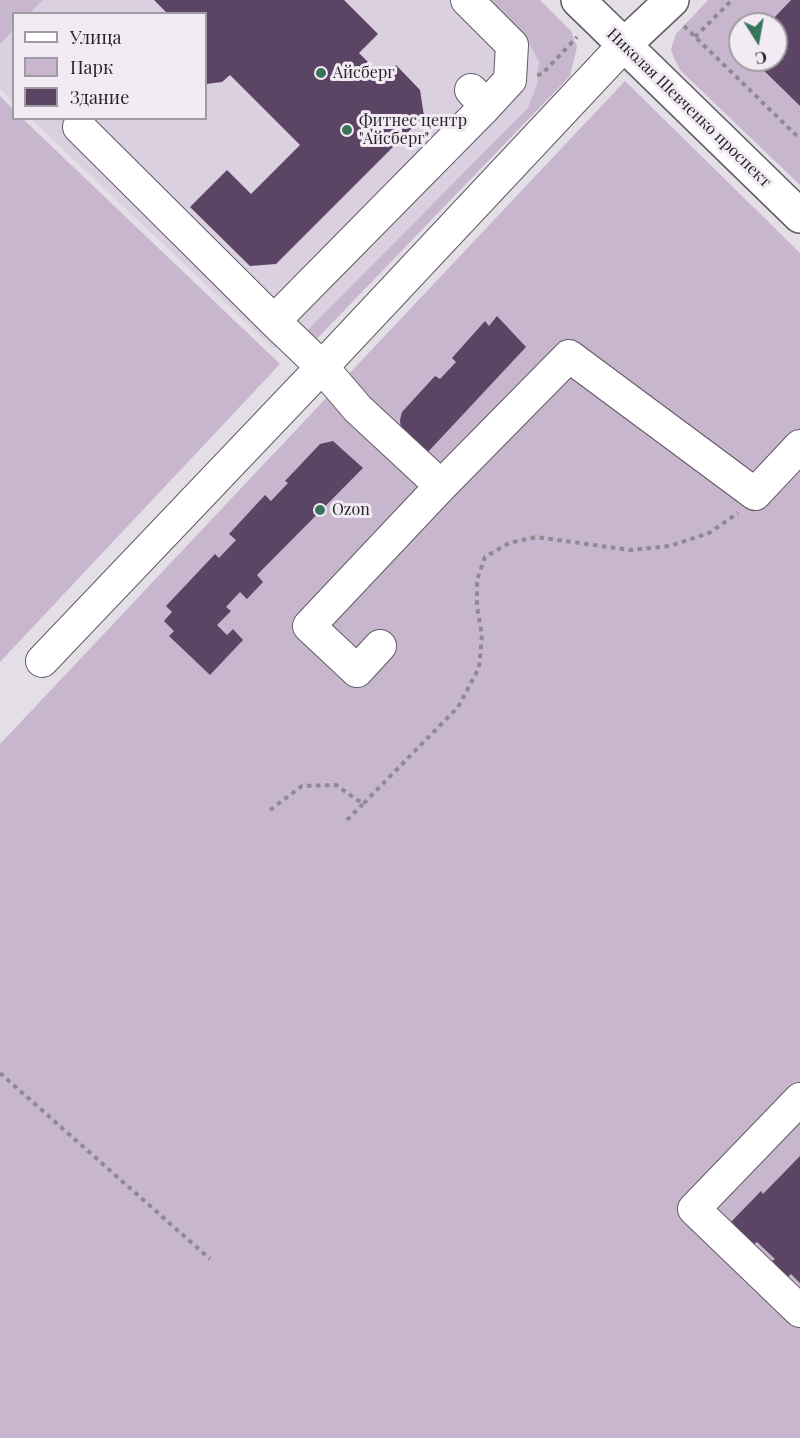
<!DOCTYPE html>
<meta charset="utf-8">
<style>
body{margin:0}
#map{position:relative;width:800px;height:1438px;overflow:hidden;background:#e4dee7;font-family:"Playfair Display",serif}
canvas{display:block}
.legend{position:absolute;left:12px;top:12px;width:195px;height:108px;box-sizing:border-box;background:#f2ebf4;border:2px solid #a09ba2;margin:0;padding:8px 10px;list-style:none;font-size:18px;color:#262427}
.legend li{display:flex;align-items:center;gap:12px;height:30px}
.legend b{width:30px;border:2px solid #a09ba2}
.north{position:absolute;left:728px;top:12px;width:60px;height:60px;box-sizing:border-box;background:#f2ebf4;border:2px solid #a09ba2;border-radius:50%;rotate:169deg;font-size:16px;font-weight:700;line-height:24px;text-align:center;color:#262427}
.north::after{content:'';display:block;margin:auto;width:21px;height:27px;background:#39745d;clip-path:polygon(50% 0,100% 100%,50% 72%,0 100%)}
</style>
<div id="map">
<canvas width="800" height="1438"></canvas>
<ul class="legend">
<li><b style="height:8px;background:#fff"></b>Улица</li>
<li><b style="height:16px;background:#c7b6ce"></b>Парк</li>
<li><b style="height:16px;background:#5c4465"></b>Здание</li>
</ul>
<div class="north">С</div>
</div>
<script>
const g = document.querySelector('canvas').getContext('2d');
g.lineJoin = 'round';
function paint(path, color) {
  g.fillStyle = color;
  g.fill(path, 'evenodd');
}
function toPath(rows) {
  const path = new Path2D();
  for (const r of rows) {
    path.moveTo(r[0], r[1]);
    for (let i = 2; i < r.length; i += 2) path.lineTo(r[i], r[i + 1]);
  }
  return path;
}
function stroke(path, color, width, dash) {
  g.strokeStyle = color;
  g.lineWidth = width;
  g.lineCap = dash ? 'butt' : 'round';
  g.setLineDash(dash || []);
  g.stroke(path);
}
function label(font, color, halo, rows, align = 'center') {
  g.font = font + ' "Playfair Display",serif';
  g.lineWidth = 6;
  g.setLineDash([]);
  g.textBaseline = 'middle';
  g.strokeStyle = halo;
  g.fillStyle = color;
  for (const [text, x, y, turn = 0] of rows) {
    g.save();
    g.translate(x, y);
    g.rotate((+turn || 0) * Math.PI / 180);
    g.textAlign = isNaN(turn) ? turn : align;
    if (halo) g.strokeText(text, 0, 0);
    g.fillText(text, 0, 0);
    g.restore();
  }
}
const built = toPath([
 [30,0,511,0,553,85,309,338,273,348,31,119,206,118,206,14,17,14],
 [13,17,13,102,0,89,0,31]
]);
const green = toPath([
 [0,0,43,0,30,13,14,14,13,30,0,44],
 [487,0,540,0,571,31,577,47,570,76,309,347,301,337,528,108,537,85,539,62,527,39],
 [708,0,791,0,768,24,740,24,740,60,753,60,800,106,800,185,681,71,674,58,671,49,676,34],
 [625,81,800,253,800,1438,0,1438,0,744],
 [0,96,13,109,14,118,23,119,280,364,0,662]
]);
const building = toPath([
 [154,0,344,0,378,34,359,53,384,78,396,65,420,90,424,116,276,264,250,266,190,207,227,170,251,194,300,145,230,75,222,82,206,84,206,14,168,14],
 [791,0,800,0,800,106,753,60,776,60,776,24,768,24],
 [497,316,526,347,427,453,401,429,400,420,402,412,435,376,440,379,456,362,452,358,485,321,489,326],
 [333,441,363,468,257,575,263,582,247,599,240,592,226,607,231,611,217,625,227,635,233,629,243,640,210,675,169,636,174,631,164,621,172,612,166,606,215,554,219,558,236,540,229,534,265,495,271,501,288,483,285,481,320,444],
 [800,1156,800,1283,791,1274,788,1277,772,1261,775,1259,757,1242,754,1244,731,1222,761,1191,763,1194]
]);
const path = toPath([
 [684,26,800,139],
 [695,37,732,0],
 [537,75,542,74,577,37],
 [270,810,302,786,336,785,363,804,458,707,479,668,482,635,477,607,477,580,485,557,509,543,536,537,630,550,670,546,709,533,738,513],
 [347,820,363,804],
 [0,1073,210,1259]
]);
const minor = toPath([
 [467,0,512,45,510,80,486,106],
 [79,127,274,321,486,106,471,90],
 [274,321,322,367,624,45],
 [441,486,569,356,755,494,800,446],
 [42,661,322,367,358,409,441,486,309,626,357,671,380,646],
 [800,1099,694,1209,800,1311]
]);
const major = toPath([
 [578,0,800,216],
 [624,45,672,0]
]);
const markers = [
 [321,73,6,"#39745d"],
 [347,130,6,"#39745d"],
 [320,510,6,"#39745d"]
];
const poiNames = [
 ["Айсберг",333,73],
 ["Фитнес центр",359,121],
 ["\"Айсберг\"",359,139],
 ["Ozon",332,510]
];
const streetNames = [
 ["Николая Шевченко проспект",689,108,44]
];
paint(built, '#dad0df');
paint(green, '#c7b6ce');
paint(building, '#5c4465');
stroke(minor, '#605b63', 34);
stroke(major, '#605b63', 36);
stroke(path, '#8f8a91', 4, [4.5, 4.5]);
stroke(minor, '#fff', 32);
stroke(major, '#fff', 33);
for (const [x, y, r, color] of markers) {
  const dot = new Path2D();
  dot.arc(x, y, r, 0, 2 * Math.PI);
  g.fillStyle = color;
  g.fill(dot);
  stroke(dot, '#f2ebf4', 2);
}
label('16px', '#262427', '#f2ebf4', poiNames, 'left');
label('16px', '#262427', '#f2ebf4', streetNames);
</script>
